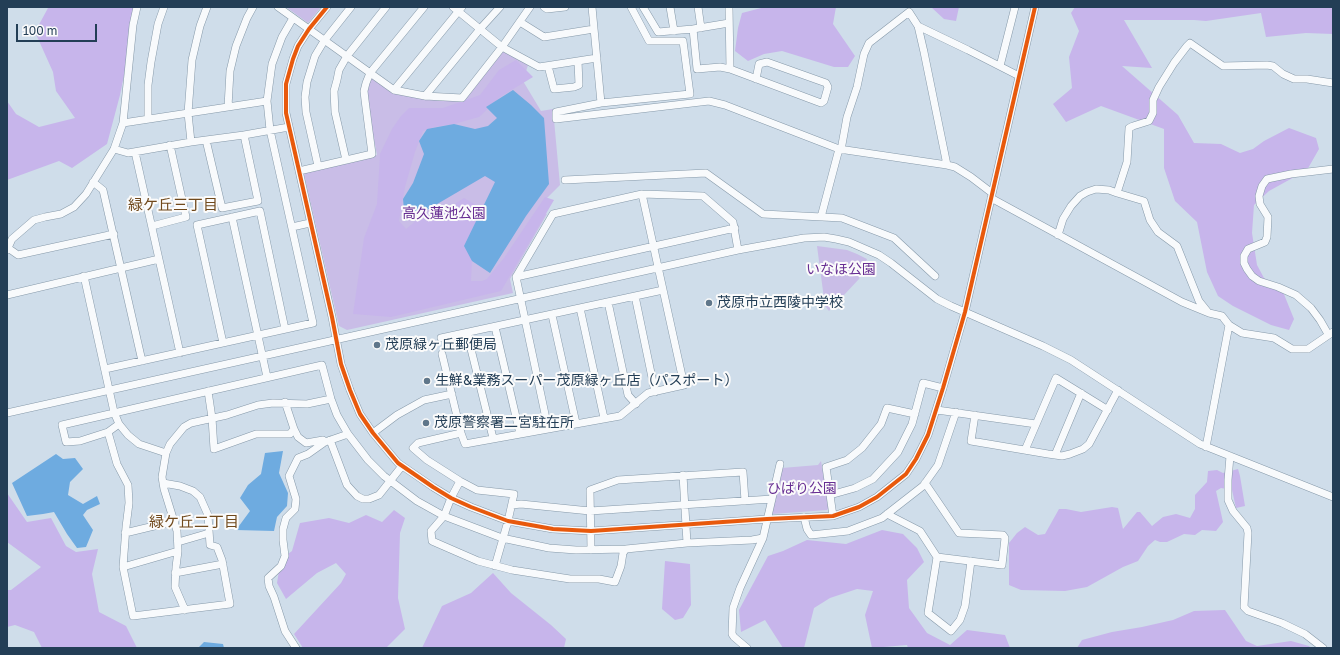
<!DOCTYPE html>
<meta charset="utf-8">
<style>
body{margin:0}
#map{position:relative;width:1340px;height:655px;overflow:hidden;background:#cfddea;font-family:"Golos Text",sans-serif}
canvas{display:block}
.frame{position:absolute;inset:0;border:8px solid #233e56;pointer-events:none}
.scale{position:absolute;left:16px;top:24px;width:81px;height:18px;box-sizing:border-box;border:2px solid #233e56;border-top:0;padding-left:5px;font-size:12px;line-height:14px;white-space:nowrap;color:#233e56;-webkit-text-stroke:3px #fbfbfb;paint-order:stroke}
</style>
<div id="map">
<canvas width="1340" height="655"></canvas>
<div class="frame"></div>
<div class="scale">100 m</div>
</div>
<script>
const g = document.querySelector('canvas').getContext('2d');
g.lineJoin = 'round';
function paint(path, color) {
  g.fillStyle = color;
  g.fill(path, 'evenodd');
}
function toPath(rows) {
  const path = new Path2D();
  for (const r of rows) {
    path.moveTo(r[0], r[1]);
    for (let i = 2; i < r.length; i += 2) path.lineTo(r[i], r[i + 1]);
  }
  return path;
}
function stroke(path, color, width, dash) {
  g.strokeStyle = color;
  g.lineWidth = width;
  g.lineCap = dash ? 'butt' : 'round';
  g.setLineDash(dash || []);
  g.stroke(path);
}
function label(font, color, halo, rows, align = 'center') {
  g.font = font + ' "Golos Text","Noto Sans JP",sans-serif';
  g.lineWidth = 4;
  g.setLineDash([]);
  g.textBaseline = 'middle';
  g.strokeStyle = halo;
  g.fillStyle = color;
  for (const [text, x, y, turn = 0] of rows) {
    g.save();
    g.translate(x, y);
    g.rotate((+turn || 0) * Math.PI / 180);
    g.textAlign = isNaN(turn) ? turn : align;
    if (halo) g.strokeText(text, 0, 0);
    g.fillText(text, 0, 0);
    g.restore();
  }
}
const green = toPath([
 [286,7,321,7,308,23],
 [502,52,505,52,528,65,523,81,541,111,553,109,560,185,546,199,540,211,547,214,510,279,513,293,347,330,339,326,304,174,305,172,377,155,366,99,368,83,372,78,394,93,427,100,463,101],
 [817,246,847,250,857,254,867,259,859,279,829,311,825,306],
 [821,461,829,508,827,510,772,514,782,468,818,465]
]);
const forest = toPath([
 [58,7,138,7,120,95,107,144,72,168,59,161,7,180,7,101,16,114,39,127,75,118,56,91,53,72,35,32,48,8],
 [765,7,836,7,833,24,855,56,848,67,834,67,782,51,764,54,748,61,735,51,738,28,742,13],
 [931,7,959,7,956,21,944,19],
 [1075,7,1333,7,1333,34,1306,33,1266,37,1261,13,1206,21,1194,20,1124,20,1152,68,1122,66,1178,115,1194,143,1221,144,1240,153,1253,149,1264,141,1289,128,1316,138,1319,149,1307,170,1269,191,1254,205,1252,233,1257,265,1264,278,1281,287,1294,319,1289,330,1271,325,1233,306,1218,296,1207,272,1197,222,1175,201,1164,168,1164,129,1101,106,1066,122,1053,104,1072,88,1069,57,1079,31,1071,13],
 [516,60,533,77,500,97,479,117,454,124,434,127,423,131,415,152,405,187,399,221,406,229,417,220,450,207,464,198,476,205,483,218,472,259,471,281,482,281,487,279,504,258,545,197,554,200,501,291,391,317,353,314,364,238,377,204,380,154,392,129,401,116,409,108,443,108,480,95,499,70],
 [1238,469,1240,476,1245,506,1236,508,1232,490,1221,488,1216,491,1223,522,1216,531,1202,530,1195,535,1184,534,1167,542,1160,542,1155,540,1148,546,1138,561,1123,567,1087,587,1065,591,1021,590,1009,585,1009,543,1017,533,1025,527,1038,535,1045,534,1059,509,1066,509,1081,512,1112,507,1118,508,1123,529,1137,512,1140,512,1152,526,1163,517,1176,514,1190,518,1195,509,1195,495,1207,482,1208,471,1217,470,1223,473],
 [7,493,27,522,51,518,66,546,76,552,98,549,92,574,99,612,126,626,137,648,42,648,34,632,15,625,7,627,7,590,11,590,41,567,7,542],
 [394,510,405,518,400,533,398,598,405,629,386,648,303,648,294,634,341,583,346,574,336,563,317,573,286,599,277,583,281,559,292,551,300,523,329,518,349,523,366,515,382,522],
 [882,530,903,534,917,548,924,562,907,580,909,608,927,633,950,645,967,630,1005,635,1010,648,908,648,907,645,872,648,865,615,873,591,857,589,830,598,814,608,804,648,783,648,765,620,741,632,739,610,768,556,783,551,807,540,846,544],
 [665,561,690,564,691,605,683,618,675,620,662,609],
 [493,573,511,593,551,625,566,639,564,648,422,648,442,606,471,593],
 [1225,610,1246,641,1257,646,1291,641,1309,646,1311,648,1077,648,1082,640,1112,632,1142,627,1173,620,1194,611]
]);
const water = toPath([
 [513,90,531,105,544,118,549,184,526,216,490,273,472,261,464,246,495,182,485,176,427,210,405,221,403,199,413,183,424,154,419,141,427,129,454,124,475,129,488,126,497,118,486,107],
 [283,451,279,473,288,493,287,506,277,517,274,531,236,530,250,511,240,498,248,485,261,474,265,453],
 [56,454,63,459,75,458,83,469,70,482,68,495,83,504,97,496,100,504,87,510,83,515,93,530,86,547,77,548,67,534,54,512,43,514,27,516,12,483],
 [204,642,223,644,224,648,198,648]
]);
const minor = toPath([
 [278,7,394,90,425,96,462,98,502,47,530,7],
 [327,7,309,29,298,46,293,59,286,84,286,113,332,317,341,364,350,390,360,414,373,433,398,463,433,487,451,498,471,507,508,521,553,529,591,531,767,519,833,516,859,507,877,497,906,474,916,459,928,435,943,388,965,312,1035,7],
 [453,7,502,47,539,67,597,58],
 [544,7,547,9,565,7],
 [592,7,601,103,556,112,556,119,709,101,725,105,839,149,947,165,955,167,971,177,992,193],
 [643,7,658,32,693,29,697,69,720,67,730,69,821,103,824,101,828,87,826,83,767,62,759,64,756,79],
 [670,7,674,31],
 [698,7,701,28],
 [729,7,730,69],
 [520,22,544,37,594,29],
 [918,26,968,50,1019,76],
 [693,29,729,23],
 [548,66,554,89,574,87,579,85,578,61],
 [1000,66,1015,7],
 [394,90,462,7],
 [425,96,480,29,500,7],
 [601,103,690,94,683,41,649,41,631,7],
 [228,107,230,71,236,46,247,18,253,7],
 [148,119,148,85,151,62,158,24,164,7],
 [123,123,267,101],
 [206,140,222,208,258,201,244,135],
 [191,142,188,113,192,60,200,26,207,7],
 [114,149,128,153,191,142,244,135,289,127],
 [841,150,847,117,857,87,864,54,869,43,909,12,918,26,924,52,947,165],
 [135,152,180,353],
 [346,160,335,112,334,91,337,80,339,70,347,56,386,7],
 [318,166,306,112,305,97,307,82,315,56,324,41,351,7],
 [299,171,372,154,365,100,364,91,366,83,370,73,424,7],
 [565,180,706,173,763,214,842,218,894,238,935,276],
 [93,182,103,190,142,361],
 [1117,193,1127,162,1129,128,1133,126,1149,121,1153,113,1153,100,1159,87,1174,63,1187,46,1190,43,1223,66,1267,65,1273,66,1283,74,1294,79,1307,79,1333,83],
 [991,198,1182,302,1209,313,1222,316,1229,325,1242,333,1274,338,1292,349,1308,349,1333,332],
 [232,217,267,377],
 [821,217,839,149],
 [152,226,186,217,170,145],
 [292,227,310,223],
 [1058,235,1063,219,1071,206,1080,196,1087,192,1096,189,1109,190,1117,193,1144,201,1150,220,1158,232,1177,246,1199,301,1207,311],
 [8,248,18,255,114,234],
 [7,250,12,239,34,220,45,217,61,214,74,207,86,194,114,149,123,123,133,25,137,7],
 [84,276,114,412,119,424,128,435,139,444,166,453],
 [516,277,735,228],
 [7,295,159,259],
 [635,296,655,392],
 [608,302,628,395,636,404],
 [580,308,604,418],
 [552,315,576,423],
 [495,327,520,434],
 [467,333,493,438],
 [1328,334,1320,320,1311,308,1296,295,1278,287,1259,281,1252,276,1247,269,1244,263,1244,256,1248,249,1265,242,1267,237,1268,217,1260,204,1259,196,1262,186,1267,179,1291,174,1333,169],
 [441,338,663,290],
 [223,343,197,225,260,211,285,329],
 [442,354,461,433,465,444,620,416,648,393,684,385,642,194],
 [105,369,313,323,270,130,267,101,272,64,282,37,293,18],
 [208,391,212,418,214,449,256,434,290,434,294,429],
 [285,402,294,429,298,437,306,443,323,440,325,442],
 [937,410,1036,424],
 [7,413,738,250,804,238,824,237,836,239,849,242,879,255,891,263,937,299,951,306,1043,346,1071,360,1200,444,1333,497],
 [975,415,971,441,1048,454,1062,456,1070,454,1083,449,1089,444,1118,390],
 [119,424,108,432,80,441,66,442,62,425,322,365,331,399,337,415,348,434,368,460,384,476,417,501,444,516,431,531,432,541,478,561,512,570,570,579,599,579,615,582,621,566,623,553,626,549,687,543,752,540,763,538],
 [548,428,516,277,553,214,642,194,703,196,733,222,738,250],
 [108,432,117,464,128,485,129,503,126,527,123,567],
 [373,433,397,415,424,400,452,394],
 [461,433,418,443,413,448,427,460,460,481,477,490,514,494,508,521,495,566],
 [330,440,347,485,357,496,363,499,369,499,379,495,402,466],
 [1206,447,1229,325],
 [1025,450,1056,378,1108,410],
 [1055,455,1081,393],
 [1230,456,1228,480,1228,500,1233,511,1247,528,1248,533,1244,607,1248,611,1282,623,1305,634,1323,648],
 [683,475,687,543],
 [460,481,451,498,444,516,502,538,549,548,576,550,626,549],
 [163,483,180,486,193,491,200,497,208,515,210,545,217,547,222,560,230,604,133,616,123,567,178,551,177,531,164,489,162,477,166,453,170,444,184,427,191,423,227,415,258,405,273,403,307,404,331,399],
 [830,495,855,488,873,479,898,452,912,424,923,383,943,388],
 [512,505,521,504,590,511,772,499],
 [887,514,920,531,937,557,1002,565,1005,538,1003,535,959,533,925,483],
 [833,516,826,467,847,460,862,448,881,424,887,408,915,414],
 [804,517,807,529,811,535,848,531,882,518,923,486,938,465,956,412],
 [125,533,175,521],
 [178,542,209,533],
 [591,550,590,490,618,480,743,472,745,501],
 [178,551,176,567,175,587,185,610],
 [937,557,928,613,951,631,960,620,965,606,971,561],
 [175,573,223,564],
 [296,648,285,631,274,597,269,586,268,578,281,566,285,556,283,540,283,529,286,518,295,509,296,499,289,476,298,458,308,454,325,442,348,434],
 [747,648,734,637,732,634,733,608,740,588,763,538,780,464]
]);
const cycleway = toPath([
 [327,7,309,29,298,46,293,59,286,84,286,113,332,317,341,364,350,390,360,414,373,433,398,463,433,487,451,498,471,507,508,521,553,529,591,531,767,519,833,516,859,507,877,497,906,474,916,459,928,435,943,388,965,312,1035,7]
]);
const markers = [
 [709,303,4,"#5f768a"],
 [377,345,4,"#5f768a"],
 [427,381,4,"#5f768a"],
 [426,423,4,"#5f768a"]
];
const parkNames = [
 ["高久蓮池公園",444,214],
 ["いなほ公園",841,270],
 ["ひばり公園",802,489]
];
const poiNames = [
 ["茂原市立西陵中学校",717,303],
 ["茂原緑ヶ丘郵便局",385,345],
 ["生鮮&業務スーパー茂原緑ヶ丘店（パスポート）",435,381],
 ["茂原警察署二宮駐在所",434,423]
];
const neighbourhoodNames = [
 ["緑ケ丘三丁目",173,205],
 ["緑ケ丘二丁目",194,522]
];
paint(green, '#c9bde7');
paint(forest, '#c7b5eb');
paint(water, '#6eabe0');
stroke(minor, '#8699a9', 8);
stroke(minor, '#f8fafc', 7);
stroke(cycleway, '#e8590c', 4);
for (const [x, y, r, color] of markers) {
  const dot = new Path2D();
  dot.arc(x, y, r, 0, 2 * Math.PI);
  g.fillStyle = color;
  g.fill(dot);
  stroke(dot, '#fbfbfb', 1.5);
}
label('14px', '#672e93', '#fbfbfb', parkNames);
label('14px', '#233e56', '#fbfbfb', poiNames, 'left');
label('15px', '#70491c', '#fbfbfb', neighbourhoodNames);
</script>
